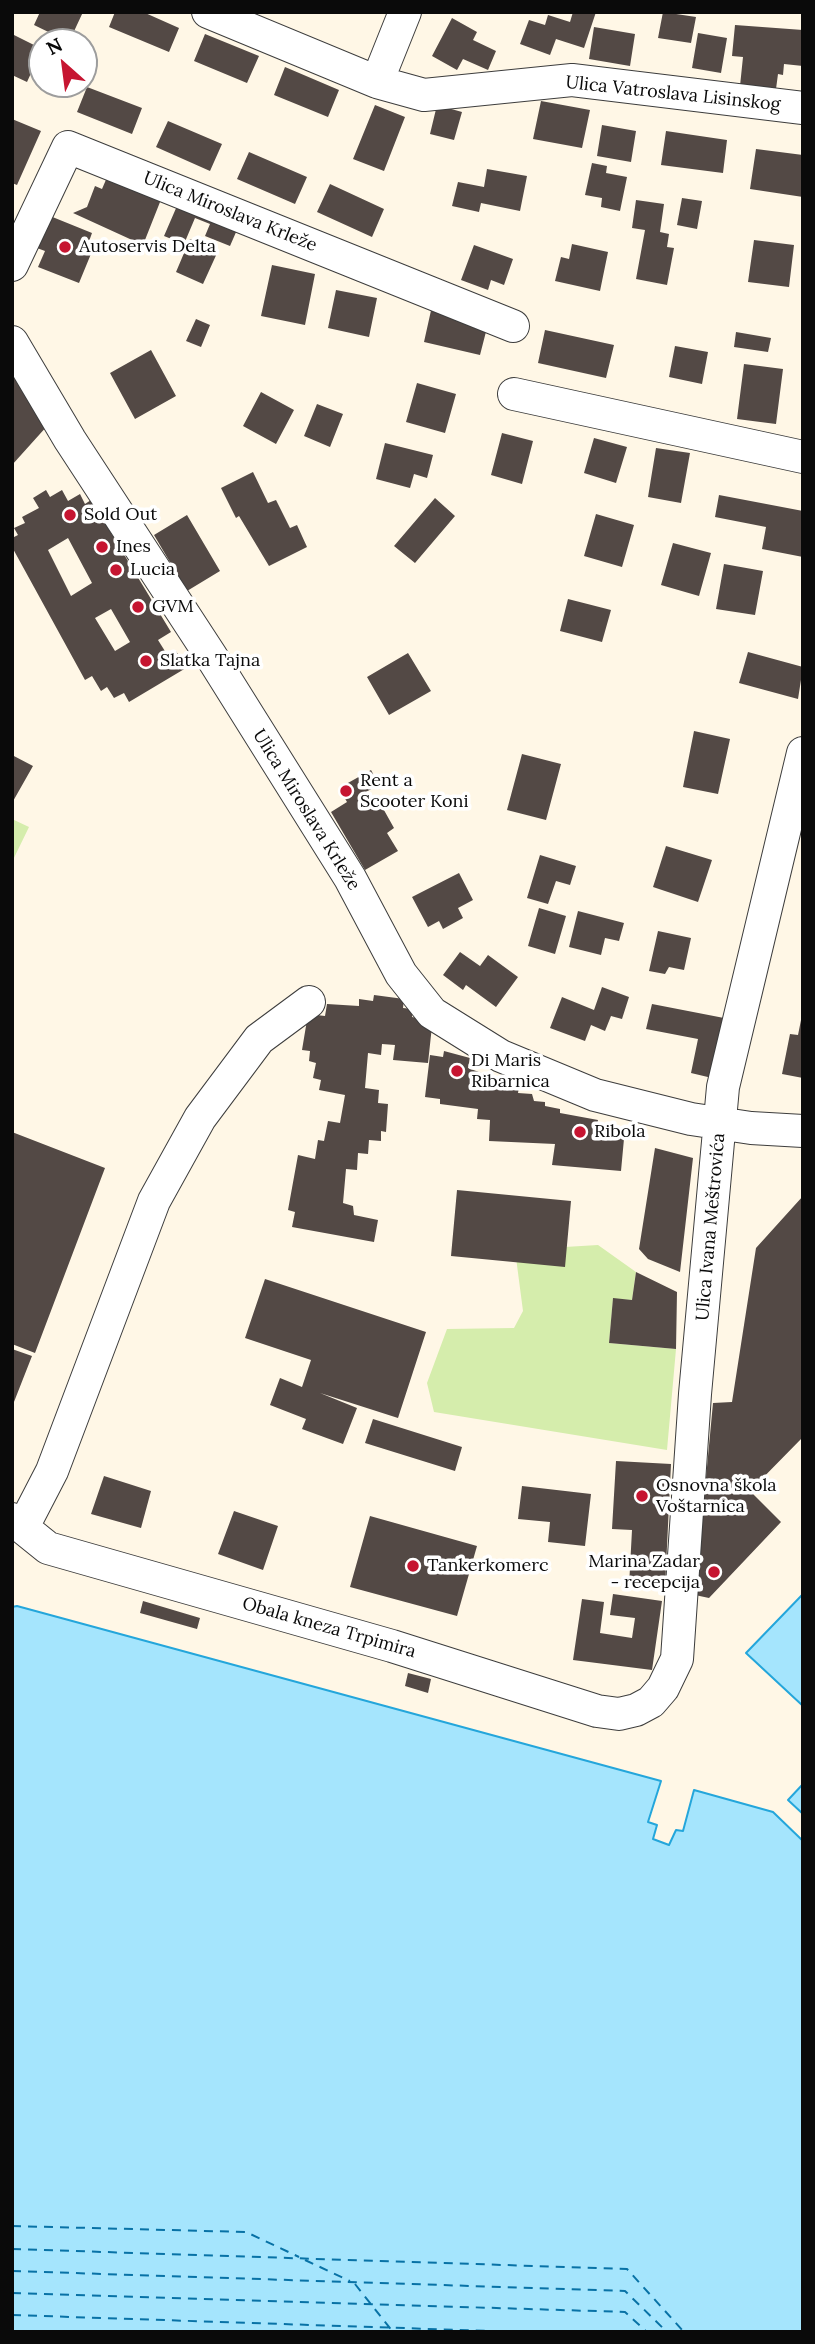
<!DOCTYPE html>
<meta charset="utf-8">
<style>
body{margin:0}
#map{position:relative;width:815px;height:2344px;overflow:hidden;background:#fff7e6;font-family:Lora,serif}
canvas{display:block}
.frame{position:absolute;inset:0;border:14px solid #0a0a0a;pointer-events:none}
.north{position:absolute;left:28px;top:28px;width:70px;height:70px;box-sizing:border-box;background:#fff;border:2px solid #9d9d9d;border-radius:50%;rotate:332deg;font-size:19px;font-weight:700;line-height:28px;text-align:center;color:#0a0a0a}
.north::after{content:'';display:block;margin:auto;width:24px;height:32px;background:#c61531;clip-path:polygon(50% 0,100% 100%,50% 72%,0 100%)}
</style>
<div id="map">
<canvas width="815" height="2344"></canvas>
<div class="frame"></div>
<div class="north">N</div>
</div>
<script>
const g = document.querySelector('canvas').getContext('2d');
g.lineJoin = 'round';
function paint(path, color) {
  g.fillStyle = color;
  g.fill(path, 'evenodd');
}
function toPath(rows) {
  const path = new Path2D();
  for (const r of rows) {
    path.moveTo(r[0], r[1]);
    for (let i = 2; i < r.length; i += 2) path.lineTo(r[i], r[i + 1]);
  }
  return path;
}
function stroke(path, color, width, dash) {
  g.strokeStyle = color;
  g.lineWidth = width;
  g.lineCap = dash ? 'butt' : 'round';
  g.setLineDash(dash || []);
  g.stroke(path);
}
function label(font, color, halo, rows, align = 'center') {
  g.font = font + ' Lora,serif';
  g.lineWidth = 7;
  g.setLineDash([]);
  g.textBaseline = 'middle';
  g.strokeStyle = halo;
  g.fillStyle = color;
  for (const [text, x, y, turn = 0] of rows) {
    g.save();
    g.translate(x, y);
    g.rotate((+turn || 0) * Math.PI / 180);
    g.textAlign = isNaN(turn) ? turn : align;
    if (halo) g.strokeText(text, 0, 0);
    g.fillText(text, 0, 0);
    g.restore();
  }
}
const green = toPath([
 [12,819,29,827,12,862],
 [598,1245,636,1272,632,1300,613,1299,609,1343,676,1349,667,1450,434,1412,427,1383,447,1329,514,1328,523,1311,515,1250]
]);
const water = toPath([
 [803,1594,803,1706,746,1653,803,1594],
 [17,1606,661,1781,648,1822,657,1825,653,1839,669,1845,676,1830,683,1831,694,1790,773,1812,803,1841,803,2332,12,2332,12,1607,17,1606],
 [803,1784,803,1814,788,1800,803,1784]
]);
const ferry = toPath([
 [12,2226,246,2232,299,2257],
 [12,2249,627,2269,684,2332],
 [305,2260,350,2281],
 [12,2271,625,2291,667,2332],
 [355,2284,393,2332],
 [12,2293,625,2312,647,2332],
 [12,2315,521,2332]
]);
const building = toPath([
 [40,12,83,12,69,42,34,25],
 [115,12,143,12,179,28,169,52,109,27],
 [573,12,596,12,584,48,556,39,550,55,520,44,529,20,545,25,548,15,570,22],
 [663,12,696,17,691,43,658,38],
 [452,18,477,32,473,40,496,51,488,70,463,59,457,70,432,56],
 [735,25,803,30,803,66,784,64,783,75,778,74,776,89,740,86,743,57,732,56],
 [594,27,635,34,630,66,589,59],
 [698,33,727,38,721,73,692,68],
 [12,34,42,49,27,82,12,75],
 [205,34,259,56,247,83,194,61],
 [285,67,339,90,328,117,274,95],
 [87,87,142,108,132,134,77,112],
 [541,101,590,110,582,148,533,139],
 [375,105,405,117,384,171,353,159],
 [437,105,462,112,454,140,430,134],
 [12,119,41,131,17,185,12,183],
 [168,121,222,144,210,171,156,147],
 [602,125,636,131,631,162,597,156],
 [666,131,727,140,723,173,661,165],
 [756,149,803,155,803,197,750,189],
 [249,152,307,177,295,204,237,179],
 [592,163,607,166,606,173,627,177,620,211,601,207,602,198,585,195],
 [487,169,527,176,520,211,481,203,479,212,452,206,458,182,484,187],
 [108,175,162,197,143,245,73,213,87,207,95,186,102,189],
 [330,184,384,209,372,237,317,212],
 [682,198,702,201,697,229,677,225],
 [180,199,240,223,230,246,205,236,210,224,195,218,184,244,164,236],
 [636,200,664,204,660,232,669,234,667,247,674,248,667,285,636,279,645,230,632,228],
 [50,216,92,233,87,247,93,249,79,283,38,267,45,251,37,248],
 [190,239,218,251,203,284,176,272],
 [754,240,794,245,789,287,748,282],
 [572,244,608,252,600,291,555,281,561,257,569,259],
 [474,245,513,259,504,285,491,280,488,290,461,280],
 [272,265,315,274,305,325,261,316],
 [336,290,377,298,369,337,328,328],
 [432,306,489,320,480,355,424,342],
 [196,319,210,325,201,347,186,341],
 [545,330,614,345,606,378,538,363],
 [736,332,771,338,768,352,734,347],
 [675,346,708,352,702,384,669,377],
 [151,350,176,396,135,419,110,373],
 [744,364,783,369,776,424,737,419],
 [12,370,48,425,12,465],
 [417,383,456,394,445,433,406,422],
 [261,392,294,410,276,444,243,426],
 [317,404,343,414,330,447,304,436],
 [502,433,533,441,522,484,491,475],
 [594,438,627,447,616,483,584,473],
 [385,443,433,455,427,478,414,474,410,488,376,479],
 [656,448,690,453,681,503,648,497],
 [253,472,268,503,276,500,290,528,297,525,307,547,269,566,239,516,236,518,221,488],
 [46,490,50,497,62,490,68,501,80,494,85,504,91,500,171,632,158,640,168,656,176,651,186,668,129,702,124,693,114,698,107,687,101,691,92,676,85,680,12,547,12,538,18,535,14,528,25,523,22,517,39,508,33,498],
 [68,538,92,583,71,596,48,550],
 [111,609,130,642,115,651,95,618],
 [719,495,803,511,803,557,762,549,766,527,715,517],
 [435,498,455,516,415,563,394,546],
 [596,514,634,525,622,567,584,556],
 [187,515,220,571,187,591,154,535],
 [673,543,711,553,699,596,661,585],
 [724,564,763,571,755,615,716,609],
 [568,599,611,610,602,642,560,631],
 [748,652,803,667,798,699,739,683],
 [408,653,431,691,389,715,367,677],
 [694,731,730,739,718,794,683,787],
 [522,754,561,764,546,820,507,810],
 [12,755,33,766,12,803],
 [371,770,379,785,362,794,371,808,380,803,394,828,387,833,398,851,365,870,331,812,347,802,339,788],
 [666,846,712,860,698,902,653,887],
 [540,855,576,866,570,885,556,881,548,904,527,898],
 [459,873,473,900,458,908,463,918,443,929,439,921,428,927,412,897],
 [539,908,566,916,555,954,528,946],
 [578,911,624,923,619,941,605,938,601,955,569,947],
 [658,931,691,938,684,970,669,967,665,974,649,971],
 [460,952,480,966,488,955,518,977,496,1007,466,985,463,990,443,975],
 [602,987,629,997,622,1019,611,1016,605,1031,591,1025,585,1041,550,1028,562,997,594,1010],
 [374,995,404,999,403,1008,413,1009,412,1017,423,1019,432,1026,428,1063,393,1060,395,1045,382,1044,381,1055,368,1053,365,1088,379,1090,378,1103,388,1104,386,1132,381,1131,381,1141,369,1140,368,1154,358,1153,357,1170,346,1169,343,1203,353,1206,354,1215,378,1220,374,1242,292,1227,295,1212,288,1210,298,1155,315,1159,318,1140,324,1141,328,1121,340,1123,345,1095,319,1090,321,1080,313,1078,316,1063,309,1061,310,1051,302,1050,308,1014,325,1016,327,1004,359,1006,359,999,373,1001],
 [652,1004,724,1018,712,1078,691,1073,698,1039,646,1029],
 [801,1020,803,1020,803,1078,782,1074,790,1034,798,1035],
 [444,1051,470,1058,468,1068,519,1087,518,1093,532,1094,534,1101,545,1102,545,1106,560,1109,560,1113,598,1120,597,1126,625,1128,621,1171,552,1165,555,1144,489,1141,490,1120,477,1119,478,1109,440,1104,440,1099,425,1097,430,1055,443,1057],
 [12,1132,105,1168,35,1353,12,1344],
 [655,1148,693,1158,680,1272,648,1259,639,1249],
 [457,1190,571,1201,565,1267,451,1256],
 [803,1196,803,1437,750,1491,781,1522,709,1598,695,1595,713,1403,732,1402,756,1248],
 [636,1272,677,1292,676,1349,609,1343,613,1298,632,1300],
 [265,1279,426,1332,398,1418,320,1393,357,1408,343,1444,302,1429,306,1419,270,1405,280,1378,302,1387,311,1360,245,1338],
 [12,1349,32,1356,12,1407],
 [373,1419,462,1447,455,1471,365,1443],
 [616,1461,671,1464,665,1587,629,1586,632,1530,612,1529],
 [104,1476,151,1491,141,1528,91,1514],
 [522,1486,591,1494,585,1546,548,1542,550,1522,518,1519],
 [234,1511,278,1526,263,1570,218,1554],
 [370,1516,477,1546,457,1616,350,1587],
 [613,1594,662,1601,652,1670,573,1660,582,1599,604,1602,600,1633,632,1638,635,1618,610,1615],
 [143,1601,200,1618,197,1629,140,1613],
 [408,1673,431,1679,428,1693,405,1686]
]);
const minor = toPath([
 [208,12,377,82,424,95,572,80,803,108],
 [377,82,405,12],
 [12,265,68,147,513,326],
 [12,342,70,440,211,656,350,878,401,974,432,1013,501,1056,595,1095,691,1119,751,1128,803,1131],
 [514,394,803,457],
 [12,1519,48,1548,392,1646,597,1711,619,1714,636,1710,651,1702,663,1688,677,1659,695,1394,723,1087,803,753],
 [23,1527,52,1471,154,1201,200,1118,259,1039,309,1002]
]);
const markers = [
 [65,247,7,"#c61531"],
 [70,515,7,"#c61531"],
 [102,547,7,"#c61531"],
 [116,570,7,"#c61531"],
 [138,607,7,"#c61531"],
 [146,661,7,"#c61531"],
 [346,791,7,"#c61531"],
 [457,1071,7,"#c61531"],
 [580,1132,7,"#c61531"],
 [642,1496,7,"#c61531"],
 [413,1566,7,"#c61531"],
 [714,1572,7,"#c61531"]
];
const streetNames = [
 ["Ulica Vatroslava Lisinskog",673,94,6],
 ["Ulica Miroslava Krleže",230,212,22],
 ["Ulica Miroslava Krleže",306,810,58],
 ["Ulica Ivana Meštrovića",711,1227,-85],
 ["Obala kneza Trpimira",329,1628,16]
];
const poiNames = [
 ["Autoservis Delta",79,247],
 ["Sold Out",84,515],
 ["Ines",116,547],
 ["Lucia",130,570],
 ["GVM",152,607],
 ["Slatka Tajna",160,661],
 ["Rent a",360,781],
 ["Scooter Koni",360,802],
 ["Di Maris",471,1061],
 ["Ribarnica",471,1082],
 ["Ribola",594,1132],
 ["Osnovna škola",656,1486],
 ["Voštarnica",656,1507],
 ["Marina Zadar",700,1562,"right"],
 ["- recepcija",700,1583,"right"],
 ["Tankerkomerc",427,1566]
];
paint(green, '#d5edac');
paint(water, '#a5e5fd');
stroke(water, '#24a6db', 2);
stroke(ferry, '#0872a6', 2, [9, 7]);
paint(building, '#534945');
stroke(minor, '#3d3d3d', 34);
stroke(minor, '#fff', 32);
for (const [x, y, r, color] of markers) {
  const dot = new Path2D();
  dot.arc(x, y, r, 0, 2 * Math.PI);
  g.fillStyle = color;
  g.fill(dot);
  stroke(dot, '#fff', 2.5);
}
label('18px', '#0a0a0a', '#fff', streetNames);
label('18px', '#0a0a0a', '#fff', poiNames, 'left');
</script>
